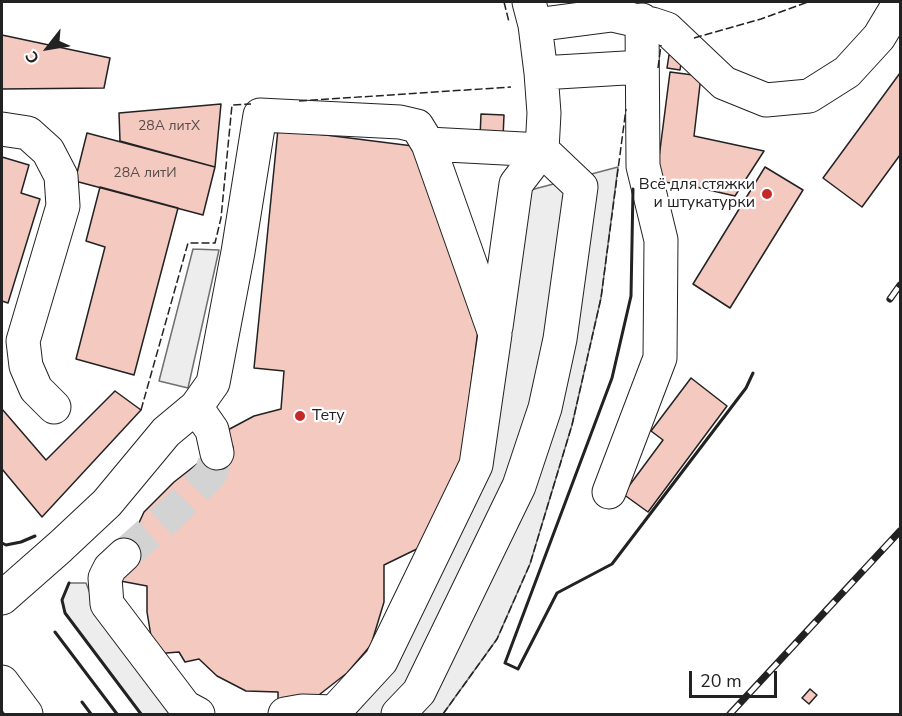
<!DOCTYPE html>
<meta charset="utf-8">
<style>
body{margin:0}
#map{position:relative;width:902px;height:716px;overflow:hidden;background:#fff;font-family:"Nunito Sans",sans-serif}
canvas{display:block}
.frame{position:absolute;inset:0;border:3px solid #222;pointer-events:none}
.north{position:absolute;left:18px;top:18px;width:60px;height:60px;-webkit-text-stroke:4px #fff;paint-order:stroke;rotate:239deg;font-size:16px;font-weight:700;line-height:24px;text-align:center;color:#222}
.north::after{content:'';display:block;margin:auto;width:21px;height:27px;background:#222;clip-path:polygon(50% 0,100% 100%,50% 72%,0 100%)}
.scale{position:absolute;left:689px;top:671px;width:88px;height:27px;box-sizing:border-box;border:3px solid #222;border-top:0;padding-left:8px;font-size:18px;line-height:21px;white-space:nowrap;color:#222;-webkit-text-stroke:4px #fff;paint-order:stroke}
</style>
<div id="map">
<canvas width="902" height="716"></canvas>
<div class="frame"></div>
<div class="north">С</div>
<div class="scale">20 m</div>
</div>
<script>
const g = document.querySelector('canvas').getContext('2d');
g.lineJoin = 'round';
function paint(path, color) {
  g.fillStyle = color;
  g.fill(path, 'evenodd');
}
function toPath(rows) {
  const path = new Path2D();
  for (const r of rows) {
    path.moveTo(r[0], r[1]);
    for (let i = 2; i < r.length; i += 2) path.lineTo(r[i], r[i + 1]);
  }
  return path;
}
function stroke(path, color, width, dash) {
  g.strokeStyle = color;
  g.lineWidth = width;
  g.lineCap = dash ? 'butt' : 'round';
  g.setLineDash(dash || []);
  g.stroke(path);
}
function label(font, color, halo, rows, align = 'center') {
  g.font = font + ' "Nunito Sans",sans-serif';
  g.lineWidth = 4.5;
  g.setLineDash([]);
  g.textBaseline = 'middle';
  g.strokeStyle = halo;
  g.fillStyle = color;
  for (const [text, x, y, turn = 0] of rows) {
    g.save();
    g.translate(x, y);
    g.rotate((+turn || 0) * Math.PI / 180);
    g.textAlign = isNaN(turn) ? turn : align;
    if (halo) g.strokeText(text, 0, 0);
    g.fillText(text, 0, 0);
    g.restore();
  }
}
const parking = toPath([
 [618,167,601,298,572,425,530,564,497,639,443,714,345,714,485,467,523,192,618,167],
 [193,249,219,250,188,388,159,381,193,249],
 [69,583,86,583,95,606,177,714,141,714,65,613,62,600,69,583]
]);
const building = toPath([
 [2,35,110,58,104,88,2,89,2,35],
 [669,55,682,57,680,70,667,68,669,55],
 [670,72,701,76,694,136,764,151,735,196,687,185,656,181,670,72],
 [900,73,900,155,862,207,823,178,900,73],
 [221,104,215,167,120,141,119,113,221,104],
 [481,114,504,115,503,138,480,137,481,114],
 [278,129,413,146,479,322,461,464,423,546,384,565,384,602,371,645,347,673,315,698,278,706,278,692,246,691,217,676,199,659,185,662,179,652,154,654,147,612,147,586,115,580,124,555,144,512,174,482,197,464,233,447,224,432,254,416,281,409,284,371,254,368,278,129],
 [87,133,215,167,203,215,75,181,87,133],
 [2,157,29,165,21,193,40,199,8,303,2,301,2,157],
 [765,167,803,190,730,308,693,284,765,167],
 [100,187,178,208,134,375,76,359,105,247,86,241,100,187],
 [691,378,727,406,648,512,623,494,663,440,651,431,691,378],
 [115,391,141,410,42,517,2,469,2,409,46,460,115,391],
 [810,689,817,695,809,704,802,698,810,689]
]);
const minorTunnel = toPath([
 [124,555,175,510,211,473,217,453]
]);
const minor = toPath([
 [535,25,612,15,652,24,667,29,724,83,766,100,809,96,847,72,879,37,900,2],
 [541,73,642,67],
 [2,129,28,133,48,151,61,176,63,206,23,341,26,366,36,389,54,407],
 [496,327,516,184,542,150,544,113,541,73,535,25,529,2],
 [196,407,212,430,217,453],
 [609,492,660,358,661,240,643,166,642,20],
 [124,555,110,568,105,578,107,604,185,707,198,714],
 [2,598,60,547,107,503,166,432,196,407,213,383,238,252,260,115,400,122,417,126,428,144,495,334,476,465,381,661,334,712,302,711,285,714],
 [398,714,419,692,519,486,545,408,560,339,581,187,542,150,428,144]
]);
const major = toPath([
 [2,682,26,714]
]);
const rail = toPath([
 [890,299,900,285],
 [730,714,900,531]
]);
const fence = toPath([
 [504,2,509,22],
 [694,38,761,19,808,2],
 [658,68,661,45],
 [299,101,511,87],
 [141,410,188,243,215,243,221,218,232,105,251,104],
 [443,714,497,639,530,564,572,425,601,298,626,109]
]);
const wall = toPath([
 [633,189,631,296,612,378,505,663,518,669,557,593,612,564,746,388,753,373],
 [2,543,6,545,21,542,35,536],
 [69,583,62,600,65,613,141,714],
 [55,632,117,714],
 [82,702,91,714]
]);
const markers = [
 [767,194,6,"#c62828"],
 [300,416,6,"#c62828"]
];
const numberNames = [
 ["28А литХ",169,127],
 ["28А литИ",145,174]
];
const poiNames = [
 ["Всё для стяжки",755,185],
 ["и штукатурки",755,203],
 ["Тету",312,416,"left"]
];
paint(parking, '#ededed');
stroke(parking, '#6f6f6f', 1.5);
paint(building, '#f3c9c0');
stroke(building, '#222', 1.5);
stroke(minorTunnel, '#d3d3d3', 33, [33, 16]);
stroke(minor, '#222', 35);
stroke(major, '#222', 35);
stroke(minor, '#fff', 33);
stroke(major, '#fff', 33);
stroke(rail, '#222', 7);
stroke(rail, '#fff', 4.5, [14]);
stroke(fence, '#222', 1.5, [8, 3]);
stroke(wall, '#222', 3);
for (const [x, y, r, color] of markers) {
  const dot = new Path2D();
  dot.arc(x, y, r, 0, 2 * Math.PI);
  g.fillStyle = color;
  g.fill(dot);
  stroke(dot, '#fff', 2);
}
label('14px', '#564c4a', null, numberNames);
label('16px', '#222', '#fff', poiNames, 'right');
</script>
